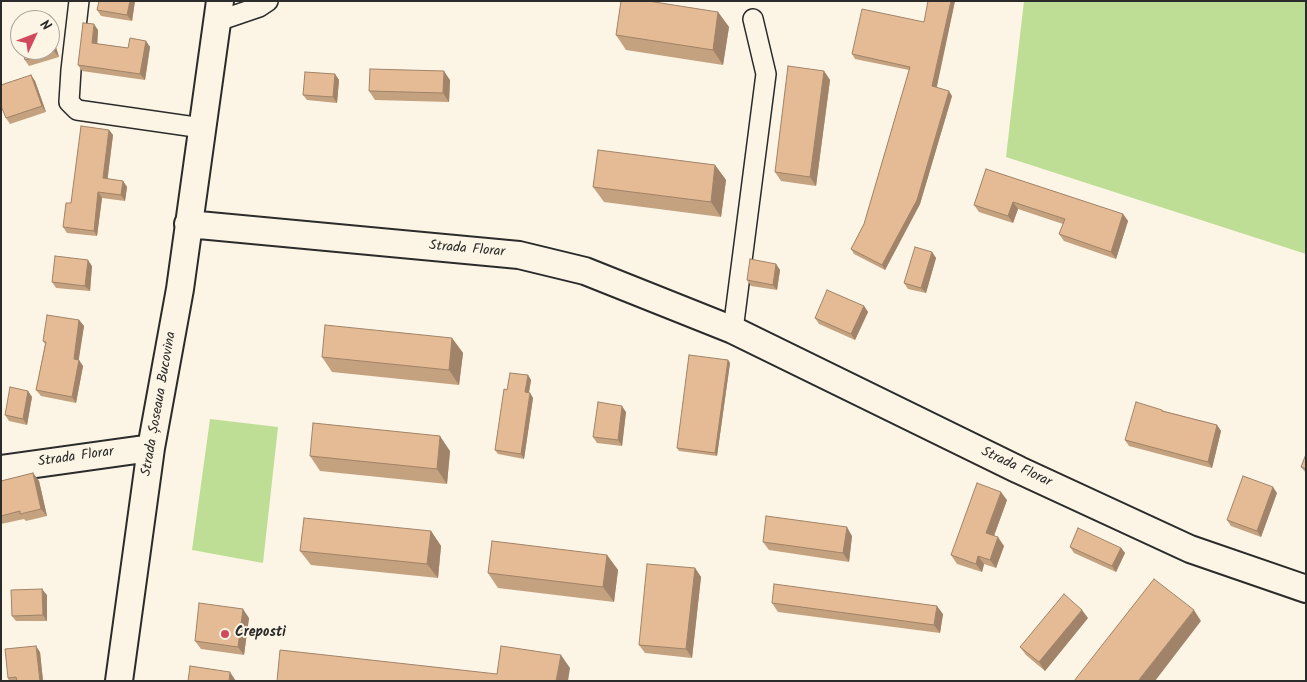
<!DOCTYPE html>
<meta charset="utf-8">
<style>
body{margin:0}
#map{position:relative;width:1307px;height:682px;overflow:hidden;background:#fcf5e5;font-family:Kalam,sans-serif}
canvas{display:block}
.frame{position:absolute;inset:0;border:2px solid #2b2b2b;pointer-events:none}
.north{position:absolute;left:10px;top:10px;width:50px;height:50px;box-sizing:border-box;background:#fcf5e5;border:1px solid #a8a49b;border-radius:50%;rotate:47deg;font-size:14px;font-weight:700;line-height:20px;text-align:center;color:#2b2b2b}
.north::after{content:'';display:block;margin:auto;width:18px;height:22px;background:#d1495b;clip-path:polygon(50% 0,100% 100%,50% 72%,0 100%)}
</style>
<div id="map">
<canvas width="1307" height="682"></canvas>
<div class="frame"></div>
<div class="north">N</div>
</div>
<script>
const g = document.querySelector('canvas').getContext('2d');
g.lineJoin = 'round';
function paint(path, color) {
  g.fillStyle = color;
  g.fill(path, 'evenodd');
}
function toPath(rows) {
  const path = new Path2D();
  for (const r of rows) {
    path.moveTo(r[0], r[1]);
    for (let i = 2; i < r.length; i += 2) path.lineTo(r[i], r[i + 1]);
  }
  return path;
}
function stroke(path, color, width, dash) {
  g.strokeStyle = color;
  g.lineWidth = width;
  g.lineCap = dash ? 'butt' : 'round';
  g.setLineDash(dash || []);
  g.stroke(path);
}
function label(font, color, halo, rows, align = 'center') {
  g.font = font + ' Kalam,sans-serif';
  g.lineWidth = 4;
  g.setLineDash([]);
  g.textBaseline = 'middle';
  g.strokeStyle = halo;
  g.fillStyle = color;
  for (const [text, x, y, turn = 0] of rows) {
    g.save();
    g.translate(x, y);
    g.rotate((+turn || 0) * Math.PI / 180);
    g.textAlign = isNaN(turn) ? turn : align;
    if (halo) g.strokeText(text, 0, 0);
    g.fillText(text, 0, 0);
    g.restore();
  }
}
const green = toPath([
 [1024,1,1306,1,1306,254,1006,157],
 [210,419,278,427,263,563,192,550]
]);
const street = toPath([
 [79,1,71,70,69,102,77,110,202,128],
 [218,21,259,7,268,1],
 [733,330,766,74,753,19]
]);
const secondary = toPath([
 [188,224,519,255,585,271,733,330,1019,470,1190,549,1306,589],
 [1,469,151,448],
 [119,681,151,448,180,289,220,1]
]);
const wall = toPath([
 [135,1,132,21,101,16,97,10],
 [955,1,936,87,952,96,920,204,885,270,854,254,851,249,864,224,909,70,855,59,852,54,924,22],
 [718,12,729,27,723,65,626,50,616,35],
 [98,30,97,44,128,48,146,41,150,47,145,80,82,71,78,65],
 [51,31,59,57,29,66,25,60],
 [824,71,830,80,816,186,781,181,775,172],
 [335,74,339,80,337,103,307,100,303,95],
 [31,75,35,81,46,112,10,124,6,118],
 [450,80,449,102,375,100,369,91],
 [109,130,113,135,107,179,123,181,127,187,125,201,102,198,97,236,67,233,63,227,71,203],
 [715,165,726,180,721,217,604,202,593,187],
 [986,169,1123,214,1128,221,1116,259,1064,241,1059,234,1063,224,1018,209,1013,223,979,212,974,205],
 [932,252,936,258,926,293,908,289,904,283],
 [776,264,780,270,777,290,751,286,747,280],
 [92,266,90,291,56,288,52,282],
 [864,306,868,312,855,340,819,324,815,318],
 [79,320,84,326,78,360,83,366,76,403,41,396,36,390,45,344,43,341],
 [452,338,463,353,459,385,332,372,322,357],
 [728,360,730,363,717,456,679,451,677,448],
 [528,375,531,380,529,393,530,393,533,398,524,459,498,454,495,450,507,390],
 [28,391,32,397,27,425,9,421,5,415],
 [1162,410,1164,411,1217,425,1221,431,1212,468,1129,446,1125,440],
 [626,412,622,446,597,443,593,437],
 [450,451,447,484,320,471,310,456],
 [1306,454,1306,473,1301,467],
 [33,473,39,481,47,516,26,521,24,519,1,524,1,481],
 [1277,493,1261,537,1231,526,1227,520],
 [1007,500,994,536,1004,546,996,568,984,564,982,572,957,564,951,555],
 [431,531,441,546,438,578,311,565,300,551],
 [852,536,849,562,769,550,763,542],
 [1070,547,1121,548,1125,553,1116,572,1074,553],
 [607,555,618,570,614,602,498,588,488,573],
 [695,568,701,577,692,658,645,653,639,645],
 [47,595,47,621,16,621,12,616],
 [772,603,943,614,940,633,778,612],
 [249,618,244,655,201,649,195,641],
 [1088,618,1045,671,1026,655,1020,647],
 [40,652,43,681,9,681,8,678]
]);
const shadedWall = toPath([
 [130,1,135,1,132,21,127,15],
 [951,1,955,1,936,91,932,86],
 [718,12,729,27,723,65,713,50],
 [94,24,98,30,97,49,92,43],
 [50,30,51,31,59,57,54,51,50,36],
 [146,41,150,47,145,80,140,74],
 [444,71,450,80,449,102,443,93],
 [824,71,830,80,816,186,810,177],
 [335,74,339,80,337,103,333,97],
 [31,75,35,81,46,112,42,106],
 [949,91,952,96,920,204,885,270,882,265],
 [109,130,113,135,107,184,103,178],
 [715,165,726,180,721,217,711,202],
 [123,181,127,187,125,201,121,195],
 [98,192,102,198,97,236,94,231],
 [1013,202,1018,209,1013,223,1008,216],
 [1123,214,1128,221,1116,259,1111,252],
 [932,252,936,258,926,293,921,288],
 [88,260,92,266,90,291,85,286],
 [776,264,780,270,777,290,773,285],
 [864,306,868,312,855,340,851,334],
 [79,320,84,326,78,365,74,359],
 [452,338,463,353,459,385,449,370],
 [79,360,83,366,76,403,72,397],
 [728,360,730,363,717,456,715,453],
 [528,375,531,380,528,397,525,392],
 [28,391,32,397,27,425,23,419],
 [530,393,533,398,524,459,521,454],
 [622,406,626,412,622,446,618,440],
 [1217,425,1221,431,1212,468,1208,462],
 [440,436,450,451,447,484,437,469],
 [33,473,39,481,47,516,41,509],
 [1273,487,1277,493,1261,537,1257,531],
 [1001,492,1007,500,992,541,986,533],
 [847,527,852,536,849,562,843,553],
 [431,531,441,546,438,578,427,564],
 [998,537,1004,546,996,568,990,560],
 [1121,548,1125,553,1116,572,1112,566],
 [607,555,618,570,614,602,603,587],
 [978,556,984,564,982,572,976,564],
 [695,568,701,577,692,658,686,649],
 [42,589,47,595,47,621,43,615],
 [937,606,943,614,940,633,934,625],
 [243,609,249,618,244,655,238,647],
 [1082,610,1088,618,1045,671,1039,662],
 [1194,610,1201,621,1155,681,1138,681],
 [36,646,40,652,43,681,40,681],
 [561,655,570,668,568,681,556,681],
 [230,672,236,681,229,681]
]);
const building = toPath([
 [99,1,130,1,127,15,97,10,99,1],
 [621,1,648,1,718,12,713,50,616,35,621,1],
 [928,1,951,1,932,86,949,91,917,200,882,265,851,249,864,224,910,67,852,54,862,9,924,22,928,1],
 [83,23,94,24,92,43,128,48,130,38,146,41,140,74,78,65,83,23],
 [20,33,20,44,17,34,20,33],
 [50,36,54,51,25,60,22,50,50,50,50,36],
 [788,66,824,71,810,177,775,172,788,66],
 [370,69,444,71,443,93,369,91,370,69],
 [305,72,335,74,333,97,303,95,305,72],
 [31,75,42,106,6,118,1,106,1,85,31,75],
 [81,126,109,130,103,178,123,181,121,195,98,192,94,231,63,227,66,203,71,203,81,126],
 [598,150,715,165,711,202,593,187,598,150],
 [986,169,1123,214,1111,252,1059,234,1065,219,1013,202,1008,216,974,205,986,169],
 [915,247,932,252,921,288,904,283,915,247],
 [55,256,88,260,85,286,52,282,55,256],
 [750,259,776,264,773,285,747,280,750,259],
 [827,290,864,306,851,334,815,318,827,290],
 [47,315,79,320,74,359,79,360,72,397,36,390,46,342,43,341,47,315],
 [325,325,452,338,449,370,322,357,325,325],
 [689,355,728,360,715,453,677,448,689,355],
 [510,373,528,375,525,392,530,393,521,454,495,450,504,389,507,390,510,373],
 [10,387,28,391,23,419,5,415,10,387],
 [598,402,622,406,618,440,593,437,598,402],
 [1136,402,1162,410,1162,411,1217,425,1208,462,1125,440,1136,402],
 [313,423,440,436,437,469,310,456,313,423],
 [1306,454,1306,469,1301,467,1306,454],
 [33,473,41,509,20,514,20,511,1,516,1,481,33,473],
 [1243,476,1273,487,1257,531,1227,520,1243,476],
 [977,483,1001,492,986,533,998,537,990,560,978,556,976,564,951,555,977,483],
 [766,516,847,527,843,553,763,542,766,516],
 [304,518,431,531,427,564,300,551,304,518],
 [1078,528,1121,548,1112,566,1070,547,1078,528],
 [492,541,607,555,603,587,488,573,492,541],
 [647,564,695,568,686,649,639,645,647,564],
 [1154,579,1194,610,1138,681,1074,681,1154,579],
 [774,584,937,606,934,625,772,603,774,584],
 [42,589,43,615,12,616,11,590,42,589],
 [1064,594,1082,610,1039,662,1020,647,1064,594],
 [199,603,243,609,238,647,195,641,199,603],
 [36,646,40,681,17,681,16,677,8,678,5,649,36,646],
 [501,646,561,655,556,681,277,681,280,650,497,674,501,646],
 [190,666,230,672,229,681,188,681,190,666]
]);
const markers = [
 [225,634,5,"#d1495b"]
];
const streetNames = [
 ["Strada Florar",467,250,5],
 ["Strada Șoseaua Bucovina",160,404,-80],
 ["Strada Florar",76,458,-8],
 ["Strada Florar",1016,468,25]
];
const poiNames = [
 ["Creposti",235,634]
];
paint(green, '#bedd95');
stroke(street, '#2b2b2b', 22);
stroke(secondary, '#2b2b2b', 30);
stroke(street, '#fcf5e5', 19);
stroke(secondary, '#fcf5e5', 26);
paint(wall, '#c4a17f');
paint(shadedWall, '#a08368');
paint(building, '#e4bb94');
stroke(building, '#a08368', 1);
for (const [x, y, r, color] of markers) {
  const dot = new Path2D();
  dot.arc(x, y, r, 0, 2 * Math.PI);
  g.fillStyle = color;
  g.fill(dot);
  stroke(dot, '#fcf5e5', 2);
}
label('14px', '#2b2b2b', '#fcf5e5', streetNames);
label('bold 14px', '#2b2b2b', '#fcf5e5', poiNames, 'left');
</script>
